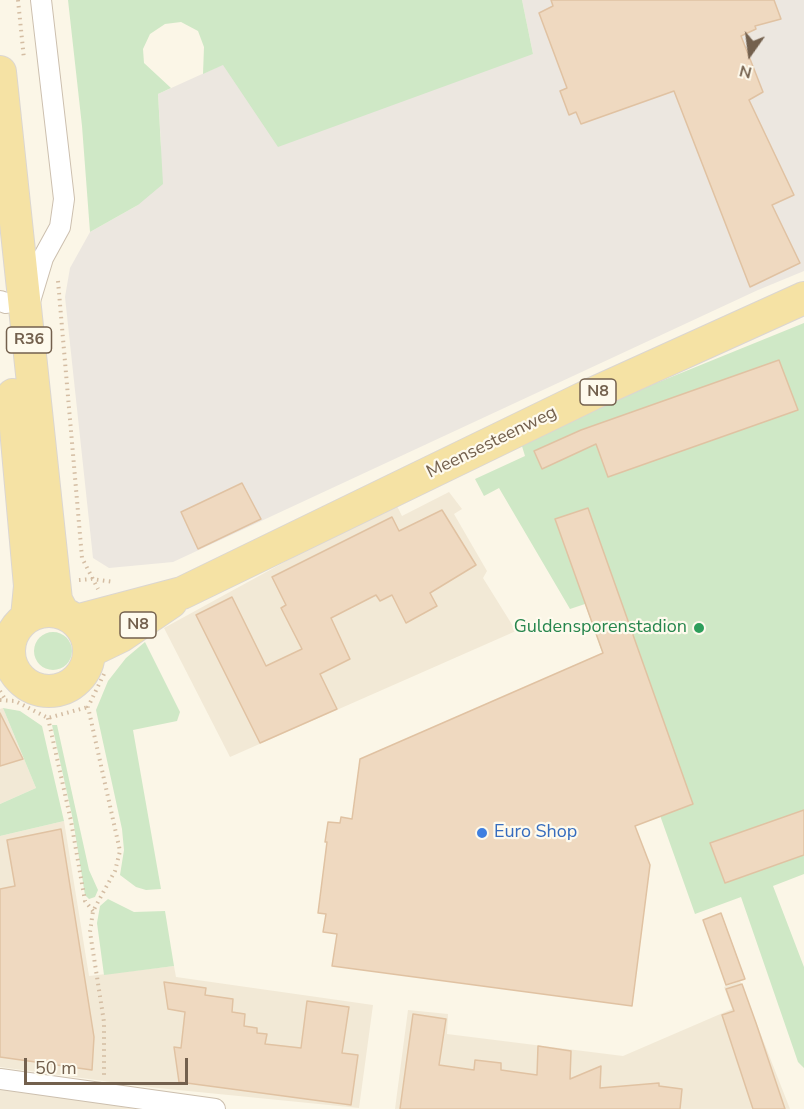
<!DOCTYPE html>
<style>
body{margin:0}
#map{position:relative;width:804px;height:1109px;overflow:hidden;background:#fbf6e7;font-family:"Nunito Sans",sans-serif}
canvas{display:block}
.north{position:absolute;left:720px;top:24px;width:60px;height:60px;-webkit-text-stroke:4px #fefaed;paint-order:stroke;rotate:194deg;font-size:16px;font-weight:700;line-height:24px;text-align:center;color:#73604d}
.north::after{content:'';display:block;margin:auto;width:21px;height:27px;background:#73604d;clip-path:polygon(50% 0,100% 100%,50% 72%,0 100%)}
.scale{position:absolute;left:24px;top:1058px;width:164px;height:27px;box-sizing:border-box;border:3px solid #73604d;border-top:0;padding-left:8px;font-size:18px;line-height:21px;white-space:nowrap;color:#73604d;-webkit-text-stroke:4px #fefaed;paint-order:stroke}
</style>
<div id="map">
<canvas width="804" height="1109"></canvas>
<div class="north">N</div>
<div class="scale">50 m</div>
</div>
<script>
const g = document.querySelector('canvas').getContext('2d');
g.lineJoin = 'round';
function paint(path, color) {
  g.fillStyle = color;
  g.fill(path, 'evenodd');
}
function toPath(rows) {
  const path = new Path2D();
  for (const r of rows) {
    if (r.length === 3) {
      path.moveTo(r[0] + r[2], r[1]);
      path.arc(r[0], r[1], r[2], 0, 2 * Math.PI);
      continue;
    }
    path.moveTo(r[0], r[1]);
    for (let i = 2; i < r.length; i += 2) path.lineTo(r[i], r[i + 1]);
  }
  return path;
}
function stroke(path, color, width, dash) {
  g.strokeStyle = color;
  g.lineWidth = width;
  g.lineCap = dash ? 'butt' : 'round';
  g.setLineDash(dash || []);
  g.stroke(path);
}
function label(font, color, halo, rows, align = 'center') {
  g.font = font + ' "Nunito Sans",sans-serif';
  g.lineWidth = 4.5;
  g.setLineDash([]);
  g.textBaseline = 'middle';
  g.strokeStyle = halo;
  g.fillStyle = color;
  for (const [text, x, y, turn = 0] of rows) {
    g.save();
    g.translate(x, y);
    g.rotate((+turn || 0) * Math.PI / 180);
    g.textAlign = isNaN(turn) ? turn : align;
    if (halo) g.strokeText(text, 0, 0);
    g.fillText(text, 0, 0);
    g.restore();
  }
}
const residential = toPath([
 [449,492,462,509,454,514,487,571,483,578,516,631,230,757,164,628,332,536,397,506,402,516],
 [3,708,36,788,0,804,0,709],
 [64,821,89,976,174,966,176,977,373,1005,359,1108,148,1087,0,1067,0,836],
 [740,981,790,1109,395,1109,408,1010,448,1014,447,1034,623,1056,732,1009,724,987],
 [0,1088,136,1109,0,1109]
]);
const industrial = toPath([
 [522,0,804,0,804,271,758,290,173,562,109,568,93,558,65,297,70,268,90,232,138,205,161,146,158,94,222,65,533,54]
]);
const green = toPath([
 [68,0,522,0,533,54,278,147,223,65,203,74,204,47,198,31,181,22,165,24,150,34,143,49,144,63,171,88,158,94,163,184,138,205,90,232,82,126],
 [804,323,804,874,773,886,804,967,804,1068,798,1062,741,897,695,914,585,604,570,609,499,488,484,496,475,479,525,456,521,443,590,410],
 [53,651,19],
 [145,642,180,712,177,721,133,730,161,889,146,890,136,887,120,875,124,850,122,829,96,710,108,681,126,658],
 [3,708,20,711,42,726,64,821,0,836,0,804,36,788],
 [52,725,57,725,89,870,98,890,95,897,89,899,85,895,73,820],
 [108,899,134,912,165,911,174,966,104,975,97,923,100,906]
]);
const building = toPath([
 [551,0,774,0,781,19,755,26,756,29,741,36,763,92,749,100,794,195,772,205,800,263,750,287,674,91,581,124,576,112,569,115,560,91,567,88,539,13,553,6,551,0],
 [779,360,798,410,608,477,596,444,542,469,534,451,581,430,779,360],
 [242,483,261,519,198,549,181,512,242,483],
 [588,508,693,804,635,826,650,865,632,1006,332,966,337,934,323,932,326,914,318,913,327,842,325,842,328,822,340,823,341,817,352,819,360,759,603,653,555,519,588,508],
 [442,510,476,565,430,593,437,606,406,623,392,595,380,601,376,595,331,618,350,659,320,674,337,709,260,743,196,615,232,597,266,666,302,649,281,608,286,605,272,577,392,517,399,531,442,510],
 [0,713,23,759,0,766,0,713],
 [804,810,804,855,725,883,710,843,804,810],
 [61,829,94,1037,92,1070,0,1057,0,889,15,886,7,840,61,829],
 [721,913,745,979,726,985,703,920,721,913],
 [164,982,206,988,205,995,233,999,232,1012,245,1014,244,1026,257,1028,257,1033,267,1034,265,1044,301,1048,307,1001,349,1007,342,1053,358,1055,351,1105,179,1082,174,1047,181,1048,185,1012,168,1009,164,982],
 [742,984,756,1023,785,1109,753,1109,722,1015,734,1011,726,989,742,984],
 [413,1014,446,1019,439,1065,474,1070,475,1060,501,1063,501,1070,537,1075,538,1046,571,1051,570,1079,601,1066,600,1088,659,1083,659,1086,682,1089,680,1109,400,1109,413,1014]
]);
const path = toPath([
 [18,0,24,59],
 [58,281,82,558,98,589],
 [79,580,92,579,114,582],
 [104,674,88,707,120,851,115,871,93,911,90,932,104,1022,104,1075],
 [0,691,5,699],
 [0,700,15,701,48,718,88,707],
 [48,718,71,821,85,901,93,911]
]);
const minor = toPath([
 [0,301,6,303],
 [30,301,43,258,60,227,64,199,41,0],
 [0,1079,215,1109]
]);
const primary = toPath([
 [0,72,56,600,63,613],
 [13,395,30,586,27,617],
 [49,651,40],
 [76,621,182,593,592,394,804,298],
 [90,651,121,636,171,602]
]);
const markers = [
 [699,628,6,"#2e9e5b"],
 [482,833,6,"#3f7fe0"]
];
const shields = [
 [29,340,45],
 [598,392,36],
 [138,625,36]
];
const shieldNames = [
 ["R36",29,340],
 ["N8",598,392],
 ["N8",138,625]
];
const streetNames = [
 ["Meensesteenweg",492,443,-26]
];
const leisureNames = [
 ["Guldensporenstadion",687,628]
];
const shopNames = [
 ["Euro Shop",494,833]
];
paint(residential, '#f2e9d6');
paint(industrial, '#ece7e0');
paint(green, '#cfe8c6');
paint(building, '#efd9c0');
stroke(building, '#e0c2a2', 1.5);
stroke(minor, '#ccbfae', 22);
stroke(primary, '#dbd6d1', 34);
stroke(path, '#d4bda3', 4, [1.5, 4.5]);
stroke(minor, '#fff', 20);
stroke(primary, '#f5e2a4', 32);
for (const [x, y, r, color] of markers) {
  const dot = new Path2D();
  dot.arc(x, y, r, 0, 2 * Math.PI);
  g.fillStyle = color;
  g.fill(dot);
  stroke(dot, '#fefaed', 2);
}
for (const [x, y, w] of shields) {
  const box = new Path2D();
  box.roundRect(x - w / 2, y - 13, w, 26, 4.5);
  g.fillStyle = '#fefaed';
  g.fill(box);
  stroke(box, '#73604d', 1.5);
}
label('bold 16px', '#73604d', null, shieldNames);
label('18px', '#73604d', '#fefaed', streetNames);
label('18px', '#27864d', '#fefaed', leisureNames, 'right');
label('18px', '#366cbe', '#fefaed', shopNames, 'left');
</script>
